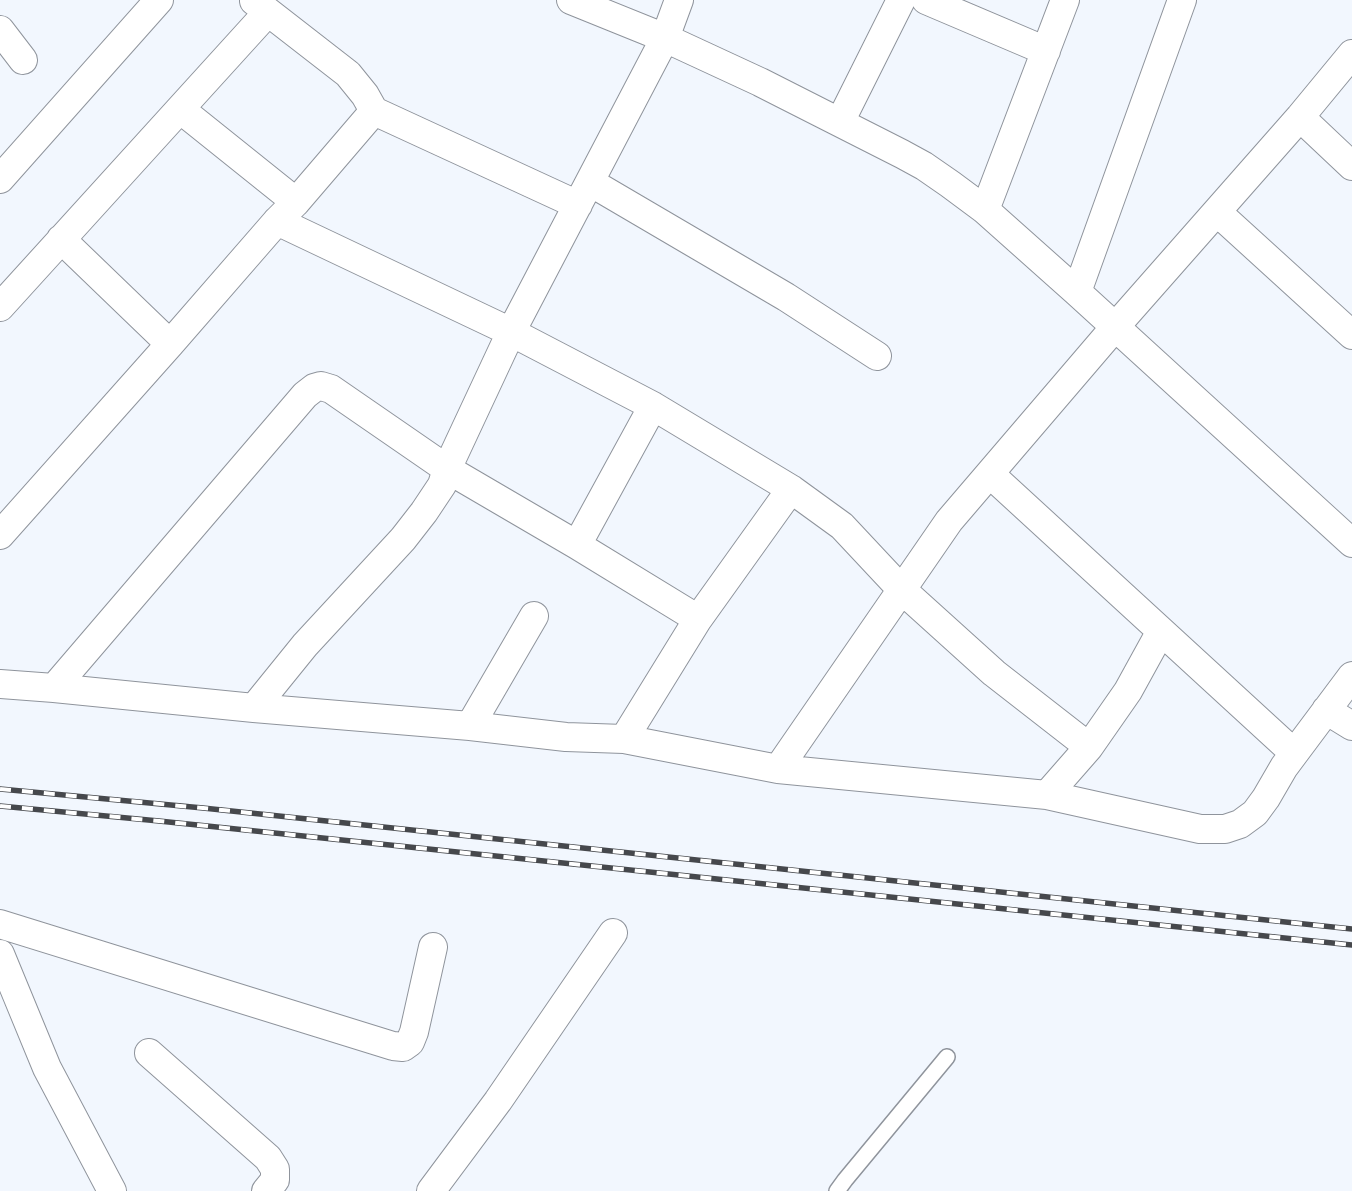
<!DOCTYPE html>
<style>
body{margin:0}
canvas{display:block;background:#f2f7fe}
</style>
<canvas width="1352" height="1191"></canvas>
<script>
const g = document.querySelector('canvas').getContext('2d');
g.lineJoin = 'round';
function toPath(rows) {
  const path = new Path2D();
  for (const r of rows) {
    path.moveTo(r[0], r[1]);
    for (let i = 2; i < r.length; i += 2) path.lineTo(r[i], r[i + 1]);
  }
  return path;
}
function stroke(path, color, width, dash) {
  g.strokeStyle = color;
  g.lineWidth = width;
  g.lineCap = dash ? 'butt' : 'round';
  g.setLineDash(dash || []);
  g.stroke(path);
}
const service = toPath([
 [837,1191,845,1180,947,1057]
]);
const minor = toPath([
 [571,0,665,38,760,82,902,154,924,166,950,184,985,210,1077,292,1352,543],
 [926,0,1046,51],
 [254,1,348,74,365,95,374,111],
 [0,30,23,60],
 [180,109,296,202],
 [1300,117,1352,166],
 [840,122,901,0],
 [0,179,159,0],
 [590,182,786,297,877,356],
 [985,210,1065,0],
 [1217,212,1352,335],
 [277,221,511,332,653,406,791,489,842,526,901,589,994,673,1089,747],
 [61,239,170,344],
 [1077,292,1182,0],
 [0,307,268,12],
 [990,474,1294,753],
 [0,535,170,344,277,221,296,202,374,111,578,205],
 [577,545,653,406],
 [0,684,54,688,254,708,470,726,566,737,624,739,778,769,949,521,1115,327,1300,117,1352,54],
 [54,688,305,395,314,388,321,386,331,389,447,469,577,545,698,619],
 [254,708,305,645,403,539,424,512,442,485,447,469,511,332,665,38,679,0],
 [1326,710,1352,726],
 [470,726,534,616],
 [624,739,698,619,791,489],
 [778,769,1047,795,1200,829,1225,829,1240,824,1255,813,1266,798,1284,767,1352,676],
 [1047,795,1089,747,1128,691,1161,631],
 [0,924,393,1046,403,1047,410,1042,414,1032,433,947],
 [0,954,47,1068,112,1191],
 [149,1053,268,1158,275,1169,275,1180,266,1191],
 [431,1191,498,1101,613,933]
]);
const rail = toPath([
 [0,789,203,808,1352,929],
 [0,806,159,821,1352,945]
]);
stroke(service, '#8f949c', 18);
stroke(minor, '#8f949c', 30);
stroke(service, '#fff', 15);
stroke(minor, '#fff', 28);
stroke(rail, '#46484c', 5.5);
stroke(rail, '#fff', 4, [11]);
</script>
